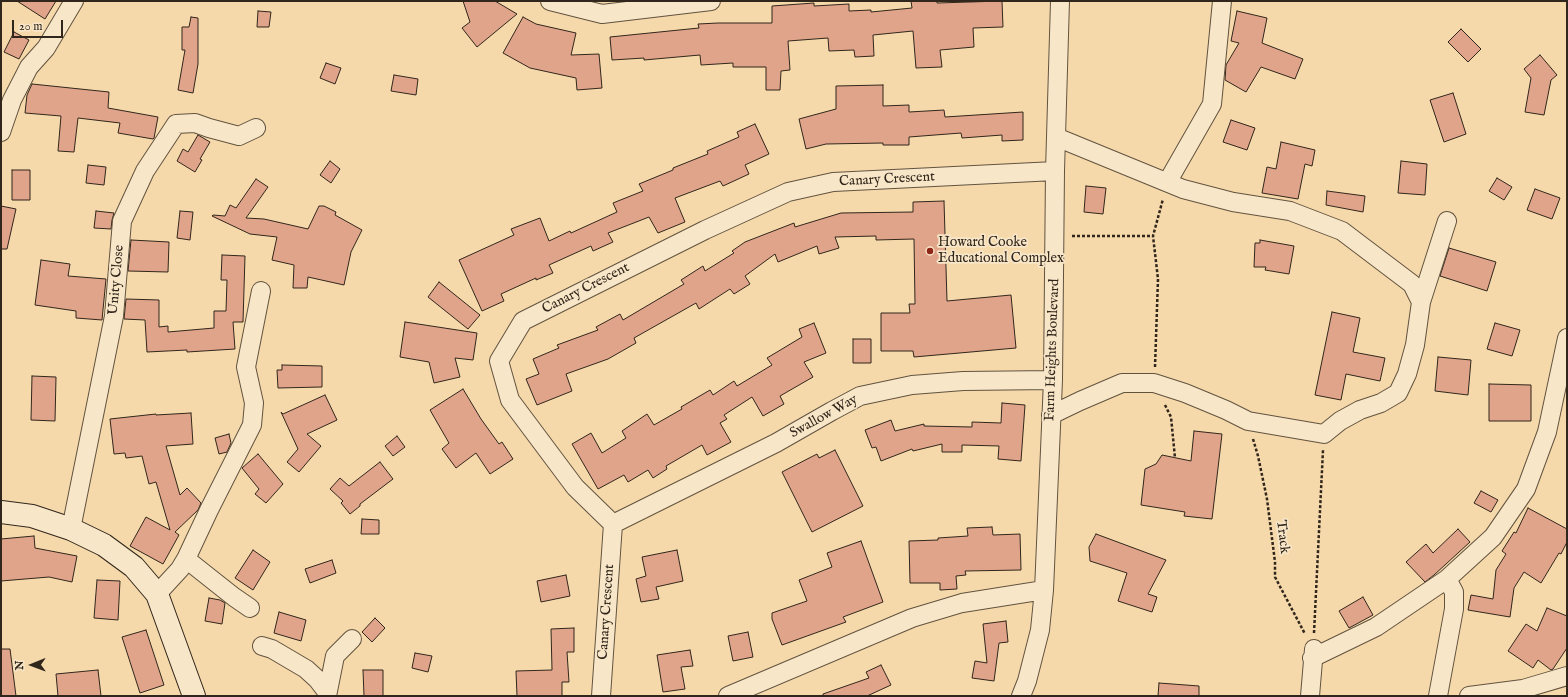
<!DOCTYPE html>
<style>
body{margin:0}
#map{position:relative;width:1568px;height:697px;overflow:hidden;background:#f5d9ab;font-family:"IM FELL English",serif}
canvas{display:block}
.frame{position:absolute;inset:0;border:2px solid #31261b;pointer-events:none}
.north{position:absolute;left:12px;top:645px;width:40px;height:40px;-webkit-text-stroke:3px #f8e6c8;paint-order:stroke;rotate:269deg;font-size:11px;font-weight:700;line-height:16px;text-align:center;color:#31261b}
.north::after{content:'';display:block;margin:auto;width:14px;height:18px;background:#31261b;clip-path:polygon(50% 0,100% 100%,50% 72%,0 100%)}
.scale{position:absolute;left:12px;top:20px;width:51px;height:18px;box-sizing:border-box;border:2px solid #31261b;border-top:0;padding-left:5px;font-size:12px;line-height:14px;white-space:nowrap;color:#31261b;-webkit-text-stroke:3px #f8e6c8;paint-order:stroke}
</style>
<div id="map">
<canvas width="1568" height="697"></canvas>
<div class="frame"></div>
<div class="north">N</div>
<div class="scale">20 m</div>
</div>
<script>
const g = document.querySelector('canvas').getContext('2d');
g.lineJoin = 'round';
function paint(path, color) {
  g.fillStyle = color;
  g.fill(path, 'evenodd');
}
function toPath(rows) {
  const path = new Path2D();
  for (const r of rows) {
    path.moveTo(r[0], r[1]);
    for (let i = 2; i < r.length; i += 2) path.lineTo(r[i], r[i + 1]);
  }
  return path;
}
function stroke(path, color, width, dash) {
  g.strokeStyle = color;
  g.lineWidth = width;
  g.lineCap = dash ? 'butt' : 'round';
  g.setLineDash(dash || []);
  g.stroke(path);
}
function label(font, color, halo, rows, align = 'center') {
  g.font = font + ' "IM FELL English",serif';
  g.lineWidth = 3.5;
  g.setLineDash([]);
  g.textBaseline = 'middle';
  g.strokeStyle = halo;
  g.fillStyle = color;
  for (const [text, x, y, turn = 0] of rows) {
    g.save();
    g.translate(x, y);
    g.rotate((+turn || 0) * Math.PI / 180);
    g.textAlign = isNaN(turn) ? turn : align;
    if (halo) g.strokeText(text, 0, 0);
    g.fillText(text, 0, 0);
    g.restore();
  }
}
const building = toPath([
 [17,1,56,1,45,19,17,1],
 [463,1,495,1,517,14,477,47,462,28,470,22,463,1],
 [911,1,937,1,937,3,1002,1,1003,27,973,28,974,47,940,50,942,67,916,68,913,31,873,35,874,56,855,57,854,50,829,51,828,38,788,41,790,70,781,71,780,90,766,90,766,67,733,67,733,63,701,65,700,55,644,60,644,58,612,60,610,37,699,28,698,24,718,23,772,23,772,6,814,3,814,6,849,4,849,11,871,10,871,12,912,8,911,1],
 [258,11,271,12,269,27,257,27,258,11],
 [1237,11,1267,18,1262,43,1303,59,1295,79,1261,67,1246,92,1225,80,1226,65,1239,43,1231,41,1237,11],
 [191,17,198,18,198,64,193,93,178,90,185,50,182,50,182,27,189,27,191,17],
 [523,17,536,24,576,33,571,55,599,54,602,88,577,90,576,78,530,68,503,53,523,17],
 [1461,29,1481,49,1468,62,1448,42,1461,29],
 [14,32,29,40,19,59,4,52,14,32],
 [1540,55,1557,75,1551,80,1544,115,1525,112,1531,78,1524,69,1540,55],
 [326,63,341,68,335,84,320,78,326,63],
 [394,75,418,79,416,95,391,91,394,75],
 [32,84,109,92,108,108,158,117,154,138,153,139,118,133,120,123,78,118,74,152,58,151,61,116,25,113,27,95,32,84],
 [883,85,883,106,909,105,909,112,944,110,945,117,1023,112,1023,140,1002,141,1002,135,962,138,961,133,909,137,909,145,883,145,883,143,826,144,806,149,799,119,836,109,836,86,883,85],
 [1453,93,1466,134,1444,142,1430,100,1453,93],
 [1231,120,1255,128,1247,150,1223,142,1231,120],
 [755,124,769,154,745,165,749,174,723,186,720,181,675,198,685,222,658,233,649,217,608,233,613,242,593,251,591,246,549,265,553,273,536,280,536,278,501,294,504,301,482,311,459,260,514,235,511,229,540,218,549,241,570,231,571,233,617,212,613,203,643,191,639,184,673,170,673,168,708,154,707,151,739,137,737,132,755,124],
 [198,135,210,142,200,159,202,160,195,172,177,161,183,149,188,152,198,135],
 [1281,142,1315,150,1312,166,1305,164,1298,199,1262,193,1267,167,1276,169,1281,142],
 [330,161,340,169,331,183,320,175,330,161],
 [1401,161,1427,164,1425,195,1398,193,1401,161],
 [88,165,106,167,104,185,86,183,88,165],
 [12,170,30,170,30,200,12,200,12,170],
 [1497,178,1512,187,1504,200,1489,191,1497,178],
 [256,179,268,187,246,218,264,219,308,229,319,206,324,206,336,212,335,215,362,230,351,252,344,285,308,277,307,288,293,288,294,265,272,260,277,237,250,234,212,216,213,215,225,216,230,205,236,208,256,179],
 [1086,186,1106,188,1103,214,1084,212,1086,186],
 [1535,189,1560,198,1552,219,1527,210,1535,189],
 [1327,191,1365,196,1363,212,1326,205,1327,191],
 [944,201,947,301,1011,295,1016,348,914,357,913,351,881,351,881,313,910,313,909,304,915,304,914,239,876,240,876,236,835,237,839,248,819,254,817,246,778,262,775,254,745,276,750,284,734,294,730,289,699,309,696,303,634,338,636,343,608,359,566,374,572,391,537,405,526,379,539,374,533,359,559,348,557,345,598,330,596,327,620,314,623,320,684,284,681,280,703,266,705,271,734,253,732,251,745,242,794,223,795,227,841,213,913,212,913,202,944,201],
 [1,206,16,209,7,249,1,249,1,206],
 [96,211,114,213,112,220,111,229,94,228,96,211],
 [180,211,193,212,190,240,177,238,180,211],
 [131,240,169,242,168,272,128,271,131,240],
 [1260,240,1294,246,1289,274,1265,270,1266,267,1254,267,1255,243,1260,243,1260,240],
 [1449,248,1496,262,1487,291,1440,276,1449,248],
 [222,255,245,256,243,322,233,322,235,349,187,352,187,350,147,352,145,320,124,319,126,299,159,300,159,327,168,326,168,332,214,328,214,311,226,311,227,280,221,280,222,255],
 [41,260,70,264,68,276,106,279,102,320,76,318,76,311,35,305,41,260],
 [439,282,480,315,468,329,428,297,439,282],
 [1332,312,1360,318,1353,352,1385,358,1380,381,1346,374,1341,400,1315,395,1332,312],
 [405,322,477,333,473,360,455,358,460,377,434,383,429,362,400,357,405,322],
 [814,323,826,353,804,362,813,377,780,396,784,404,763,416,752,397,724,415,727,419,720,423,731,442,707,455,702,445,666,466,667,469,653,478,648,470,628,482,624,475,598,489,572,444,591,433,602,453,626,438,622,431,647,414,654,425,682,409,681,407,710,390,713,395,734,381,737,386,772,365,767,358,802,337,799,329,814,323],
 [1495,323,1520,330,1512,356,1487,349,1495,323],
 [853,339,871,339,871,363,853,363,853,339],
 [1438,357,1471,360,1468,395,1435,391,1438,357],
 [282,365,322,366,322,387,278,388,277,370,282,370,282,365],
 [32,376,56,377,55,421,31,420,32,376],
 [1489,384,1531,385,1531,421,1489,421,1489,384],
 [463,389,481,419,499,444,502,442,513,459,490,474,476,453,456,468,442,449,449,443,430,410,463,389],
 [325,395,337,420,307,434,321,446,299,472,287,462,298,449,281,412,283,414,325,395],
 [1002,403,1025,405,1021,461,998,459,999,446,962,445,962,452,942,452,942,444,913,451,912,449,881,461,876,447,872,448,865,430,891,420,895,431,924,424,924,426,972,427,972,422,1001,423,1002,403],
 [191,413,193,444,166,446,180,495,187,488,201,503,198,510,175,532,179,535,163,564,130,546,146,517,170,530,156,482,149,484,142,456,126,458,125,453,114,454,110,419,156,414,156,415,191,413],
 [1194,431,1222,434,1212,519,1184,516,1185,512,1141,505,1145,469,1156,464,1162,455,1191,461,1194,431],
 [229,434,231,443,227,452,219,454,215,438,229,434],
 [397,436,405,447,393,456,385,446,397,436],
 [835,450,863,506,812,532,782,472,817,454,819,458,835,450],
 [258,454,283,484,266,503,255,494,259,489,242,468,258,454],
 [380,462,393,479,360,504,360,506,350,514,341,503,343,501,330,489,340,478,349,486,380,462],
 [1481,491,1498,500,1491,512,1474,503,1481,491],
 [1528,508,1567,529,1567,542,1561,554,1559,553,1541,583,1524,572,1514,588,1510,617,1468,610,1471,595,1493,599,1496,570,1506,554,1502,551,1514,532,1516,533,1528,508],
 [362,519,379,520,379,534,361,534,362,519],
 [992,527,993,535,1020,534,1021,570,965,571,966,575,956,576,957,589,940,590,940,583,910,583,909,541,938,540,938,538,968,536,967,528,992,527],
 [1458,529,1470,542,1434,575,1425,582,1406,562,1426,544,1433,553,1458,529],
 [1096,534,1166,560,1148,594,1157,597,1152,612,1118,601,1127,573,1090,561,1089,547,1096,534],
 [34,536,35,548,77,556,72,582,49,577,1,581,1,539,34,536],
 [861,541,883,602,843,617,846,622,782,645,772,619,772,613,807,601,799,580,832,567,827,553,861,541],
 [253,550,270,562,253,590,235,578,253,550],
 [677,550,683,581,656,587,659,599,641,602,636,579,646,576,642,557,677,550],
 [332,560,336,573,310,583,305,569,332,560],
 [566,575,570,596,541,602,537,581,566,575],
 [97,580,120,581,118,620,94,618,97,580],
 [1363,597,1373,615,1349,628,1339,611,1363,597],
 [209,598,220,600,225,603,222,624,205,621,209,598],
 [1547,608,1567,616,1567,648,1553,669,1551,670,1538,660,1533,668,1508,651,1526,624,1537,631,1547,608],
 [279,612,306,620,301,641,274,633,279,612],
 [375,618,385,628,372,642,362,632,375,618],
 [1006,621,1008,642,999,643,994,681,972,678,975,661,987,663,983,624,1006,621],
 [574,628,574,652,567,652,569,682,562,682,562,696,517,696,516,671,552,670,551,629,574,628],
 [146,630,164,685,140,693,122,637,146,630],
 [748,632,753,657,733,661,728,636,748,632],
 [1,649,10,649,16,696,1,696,1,649],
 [690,650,693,666,681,667,685,689,663,692,657,655,690,650],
 [415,653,432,656,428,672,412,668,415,653],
 [881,665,891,685,867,696,823,696,823,694,869,678,866,672,881,665],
 [98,670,101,696,58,696,56,674,98,670],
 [363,670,383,670,383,696,364,696,363,670],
 [1159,683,1199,686,1199,696,1158,696,1159,683]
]);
const path = toPath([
 [1072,236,1153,236],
 [1155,367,1158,279,1153,236,1163,199],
 [1165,405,1171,417,1175,458],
 [1253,439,1258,456,1267,499,1275,562,1275,577,1305,634],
 [1314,633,1323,450]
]);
const street = toPath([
 [550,1,602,14,711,1],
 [1,132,12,100,29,67,46,48,74,1],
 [1056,137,1183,189,1233,202,1290,211,1342,231,1412,284,1421,302],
 [1168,181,1212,104,1222,1],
 [1051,415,1080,401,1122,383,1154,383,1185,393,1226,410,1248,421,1324,434,1340,421,1360,410,1381,403,1398,393,1407,374,1415,345,1421,302,1447,221],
 [613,524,776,443,832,411,860,396,912,385,963,381,1053,380],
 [71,529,114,316,122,221,145,171,176,124,195,123,209,128,239,136,256,128],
 [186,559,234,597,250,608],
 [157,594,180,569,186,559,209,510,252,425,254,403,246,367,261,291],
 [262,646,272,649,306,669,317,679,327,692],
 [1312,658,1376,627,1447,579,1493,537,1526,489,1547,432,1567,338],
 [327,696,335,656,352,639],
 [601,696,613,524,575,487,510,400,499,361,523,321,705,230,788,192,833,182,1055,171],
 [728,696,912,618,962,603,1044,590],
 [1021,696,1027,681,1040,630,1044,590,1053,380,1055,171,1060,1],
 [1310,696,1314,649],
 [1438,696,1454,609,1454,592,1447,579],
 [1469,696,1523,689,1567,676]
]);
const secondary = toPath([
 [1,512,32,516,71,529,104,545,134,567,157,594,194,696]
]);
const markers = [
 [930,251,4,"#8f2418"]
];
const streetNames = [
 ["Canary Crescent",887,180,-3],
 ["Unity Close",117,280,-85],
 ["Canary Crescent",586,289,-27],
 ["Farm Heights Boulevard",1053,350,-88],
 ["Swallow Way",824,417,-29],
 ["Track",1282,537,83],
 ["Canary Crescent",607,612,-86]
];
const poiNames = [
 ["Howard Cooke",938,243],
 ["Educational Complex",938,259]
];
paint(building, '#e0a48a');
stroke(building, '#31261b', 1);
stroke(street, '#62533f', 20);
stroke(secondary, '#31261b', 24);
stroke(path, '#31261b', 2.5, [3, 2]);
stroke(street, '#f8e6c8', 18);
stroke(secondary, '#f8e6c8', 22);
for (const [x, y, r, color] of markers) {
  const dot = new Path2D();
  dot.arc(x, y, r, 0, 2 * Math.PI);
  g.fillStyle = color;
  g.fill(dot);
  stroke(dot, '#f8e6c8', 1.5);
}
label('14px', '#31261b', '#f8e6c8', streetNames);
label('14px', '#31261b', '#f8e6c8', poiNames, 'left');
</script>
